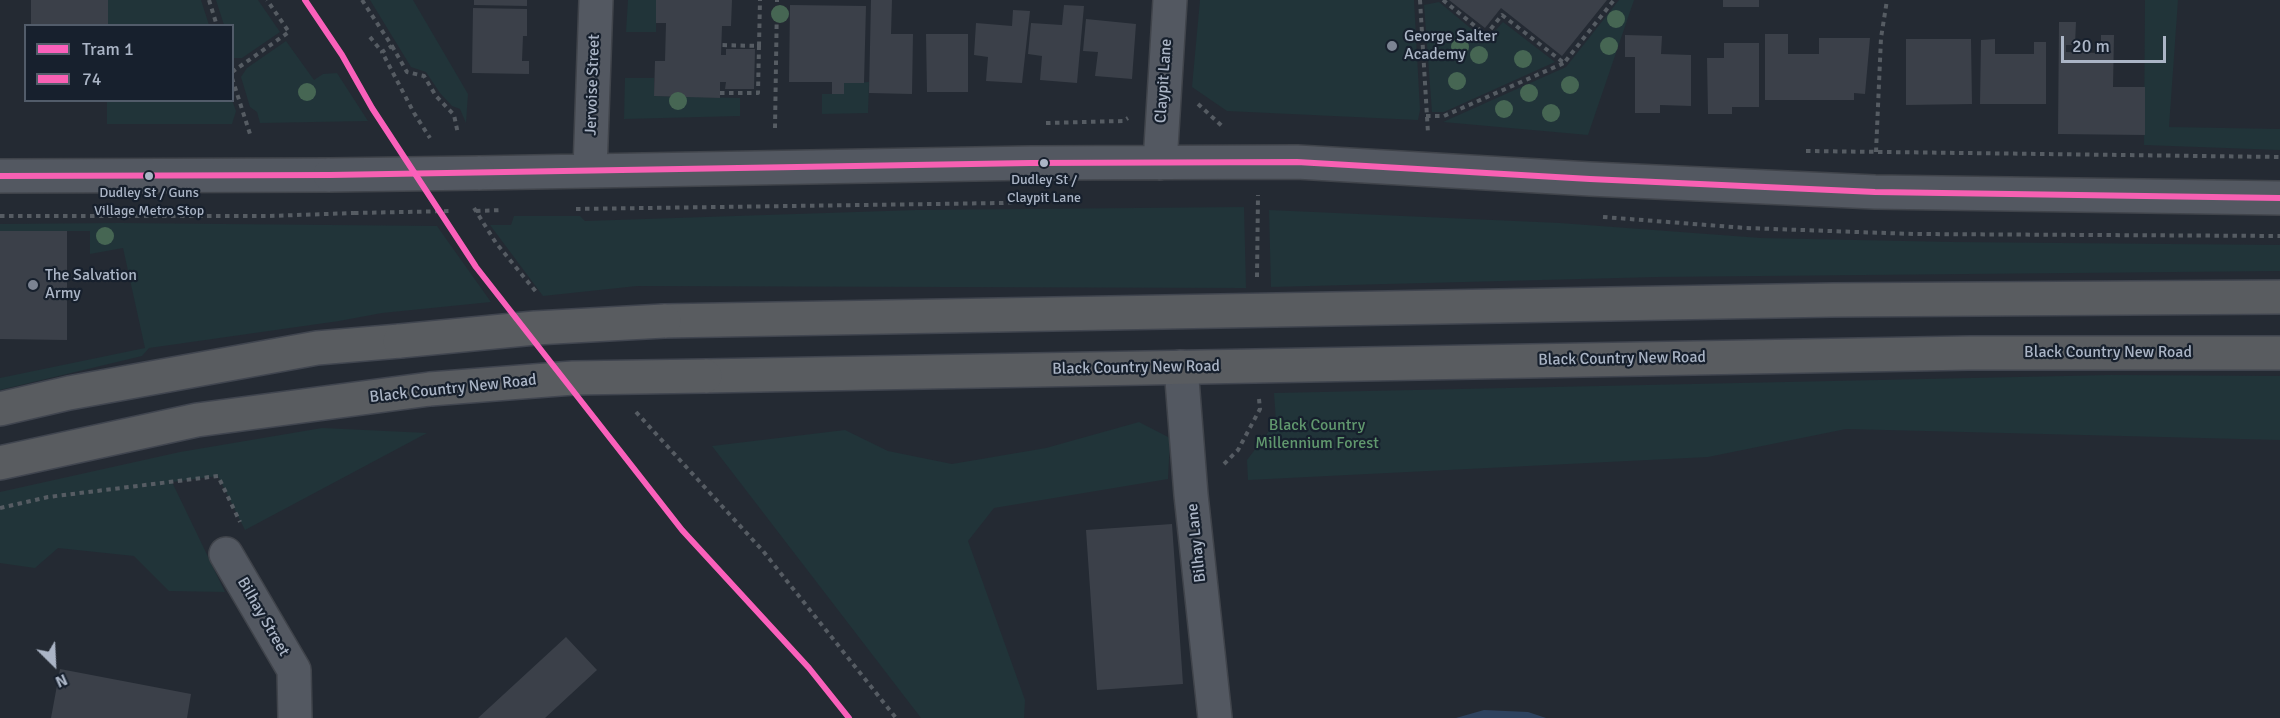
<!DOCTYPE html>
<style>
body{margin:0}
#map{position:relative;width:2280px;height:718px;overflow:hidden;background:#242a33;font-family:Signika,sans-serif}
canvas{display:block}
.legend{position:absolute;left:24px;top:24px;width:210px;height:78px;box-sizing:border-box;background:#17202d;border:2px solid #525c6a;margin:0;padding:8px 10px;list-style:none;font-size:18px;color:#abb5c6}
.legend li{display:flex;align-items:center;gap:12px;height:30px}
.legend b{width:30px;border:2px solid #525c6a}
.north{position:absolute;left:24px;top:634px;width:60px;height:60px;-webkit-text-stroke:4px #17202d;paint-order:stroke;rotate:156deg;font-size:16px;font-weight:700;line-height:24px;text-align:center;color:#abb5c6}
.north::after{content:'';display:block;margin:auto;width:21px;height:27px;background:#abb5c6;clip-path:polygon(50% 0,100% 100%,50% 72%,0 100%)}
.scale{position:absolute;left:2061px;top:36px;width:105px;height:27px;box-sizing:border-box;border:3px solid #abb5c6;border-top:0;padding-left:8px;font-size:18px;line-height:21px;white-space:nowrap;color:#abb5c6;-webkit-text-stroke:4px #17202d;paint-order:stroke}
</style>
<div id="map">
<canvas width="2280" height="718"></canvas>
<ul class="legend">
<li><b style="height:8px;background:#fa60bb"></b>Tram 1</li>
<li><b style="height:8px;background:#f860b3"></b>74</li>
</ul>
<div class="north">N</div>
<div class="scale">20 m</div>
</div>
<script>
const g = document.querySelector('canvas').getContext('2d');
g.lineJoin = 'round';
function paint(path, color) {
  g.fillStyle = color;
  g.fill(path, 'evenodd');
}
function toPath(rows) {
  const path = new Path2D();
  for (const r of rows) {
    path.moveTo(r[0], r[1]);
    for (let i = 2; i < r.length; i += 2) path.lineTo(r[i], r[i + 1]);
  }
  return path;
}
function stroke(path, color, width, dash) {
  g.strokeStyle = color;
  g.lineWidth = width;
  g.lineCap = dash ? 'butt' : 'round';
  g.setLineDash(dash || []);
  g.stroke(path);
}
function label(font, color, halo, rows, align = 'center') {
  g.font = font + ' Signika,sans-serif';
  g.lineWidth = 4.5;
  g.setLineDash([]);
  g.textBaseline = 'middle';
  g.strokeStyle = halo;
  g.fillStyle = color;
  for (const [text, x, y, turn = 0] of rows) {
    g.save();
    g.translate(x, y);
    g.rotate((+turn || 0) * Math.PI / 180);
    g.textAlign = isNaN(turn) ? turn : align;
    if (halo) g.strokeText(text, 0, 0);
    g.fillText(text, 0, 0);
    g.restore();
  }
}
const green = toPath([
 [108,0,201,0,209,25,108,26],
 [216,0,258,0,280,32,242,58,233,58,232,26,224,25],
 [370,0,413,0,468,94,466,123,460,109,452,106,440,93,426,72,411,67],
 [628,0,656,0,656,32,626,32],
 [1200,0,1414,0,1420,110,1418,120,1227,111,1192,87],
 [1619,0,1634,0,1588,135,1443,122,1566,67],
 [2145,0,2178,0,2169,127,2280,129,2280,150,2144,145],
 [1439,2,1486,41,1503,22,1555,62,1444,112,1432,112,1424,5],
 [286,41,314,80,323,74,337,73,368,121,260,123,257,112,250,107,241,77,247,68],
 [625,78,654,78,654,96,740,98,740,116,624,119],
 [869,82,868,113,822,114,822,94,844,94,844,83],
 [232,100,236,111,232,124,107,124,107,101],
 [1244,207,1246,288,637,286,543,296,490,225,511,225,514,216,580,216,585,221,916,210],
 [1269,210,1560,223,1761,238,1953,242,2280,245,2280,271,1658,277,1271,287],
 [120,223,437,226,491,302,382,313,339,321,149,348,142,356,0,390,0,378,145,348,123,248,90,254,90,231,0,231,0,224],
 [2111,375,2280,376,2280,440,1846,429,1708,457,1248,480,1247,460,1276,422,1274,393],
 [1139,422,1170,438,1168,479,994,508,968,541,1025,700,1024,718,921,718,712,446,845,430,888,451,952,464,1046,448],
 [322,428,427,433,245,530,218,476,172,482,225,592,169,591,134,556,58,548,35,568,0,563,0,492,180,452]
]);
const water = toPath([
 [1484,710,1528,712,1546,718,1456,718]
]);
const building = toPath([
 [31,0,108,0,108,26,31,26],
 [474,0,527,0,527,6,474,5],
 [656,0,732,0,731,26,722,26,721,55,726,55,726,49,755,49,754,89,725,89,726,82,720,82,720,98,654,96,655,61,665,61,666,23,656,23],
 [871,0,892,0,891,34,913,34,912,94,869,93],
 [1449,0,1607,0,1562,56,1501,8,1485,28],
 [1723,0,1759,0,1759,7,1723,7],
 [790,5,866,6,864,83,844,83,844,94,832,94,832,82,789,82],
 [1064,5,1084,6,1077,83,1040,80,1042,56,1028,54,1031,23,1062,25],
 [473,8,527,9,527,36,523,36,522,61,529,61,529,74,472,73],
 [1013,10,1030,11,1022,83,986,81,988,57,974,55,976,23,1012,26],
 [1086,19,1136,24,1132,79,1095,76,1098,52,1083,51],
 [2059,22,2076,22,2075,45,2066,45,2066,52,2101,53,2101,35,2114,35,2113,87,2145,87,2145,135,2058,134],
 [926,34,968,34,968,92,927,92],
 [1765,34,1788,34,1788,54,1819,54,1819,38,1870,38,1865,94,1854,93,1854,100,1765,100],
 [1625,35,1662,36,1661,54,1691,55,1691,106,1660,105,1660,113,1635,113,1635,57,1625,57],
 [1906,39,1971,39,1972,104,1906,105],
 [1995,39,1995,54,2034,54,2034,42,2046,42,2046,104,1980,104,1981,40],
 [1724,43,1759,43,1759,107,1732,107,1732,114,1708,114,1707,58,1724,58],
 [0,231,67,231,67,340,0,339],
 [1172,524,1183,684,1097,690,1086,530],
 [566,637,597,670,545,718,478,718],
 [60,669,191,694,187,718,51,718]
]);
const path = toPath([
 [209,0,217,26],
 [362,0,392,46,382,52,414,113,430,138],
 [1420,0,1428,133],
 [1443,0,1486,35,1502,15,1564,63,1614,0],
 [370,37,382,52],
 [392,46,407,72,424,76,436,96,454,115,458,134],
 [759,46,760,0],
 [232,72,289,32,267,0],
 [232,78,250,134],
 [720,93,758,93,759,46,721,45],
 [1198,104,1223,127],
 [1426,116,1444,116,1564,63],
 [1046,123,1123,121,1128,118],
 [775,128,777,0],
 [1806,151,2280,157],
 [1876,152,1881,38,1887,0],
 [474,208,496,243,537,293],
 [576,209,1003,203,1042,200],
 [0,216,269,216,354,213],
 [1603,217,1746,228,1913,234,2280,236],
 [1257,277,1258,195],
 [636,412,763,551,896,718],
 [1224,464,1238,450,1260,409,1259,399],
 [0,508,48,497,218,476,240,522]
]);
const minor = toPath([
 [1160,163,1170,0],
 [590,170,596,0],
 [478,173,1030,163,1297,162,1590,179,1875,192,2280,198],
 [0,176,330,175],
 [1181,367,1191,495,1215,718],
 [226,554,294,670,295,718]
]);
const highway = toPath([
 [664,321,1832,300,2280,297],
 [705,376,1969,353,2280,353],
 [0,409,69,393,317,348,400,341],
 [0,463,197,420,430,389]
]);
const pathBridge = toPath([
 [476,211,502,210],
 [354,213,453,211]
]);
const minorBridge = toPath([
 [330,175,478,173]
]);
const highwayBridge = toPath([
 [400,341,535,328,664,321],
 [430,389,573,378,705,376]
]);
const bus1 = toPath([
 [0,176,330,175,1030,163,1297,162,1590,179,1875,192,2280,198]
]);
const tram1 = toPath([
 [305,0,342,55,372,108,476,267,682,530,809,668,849,718]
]);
const trees = [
 [780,14],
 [1616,19],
 [1609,46],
 [1460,47],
 [1479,55],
 [1523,59],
 [1457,81],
 [1570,85],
 [307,92],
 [1529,93],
 [678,101],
 [1504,109],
 [1551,113],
 [105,236]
];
const markers = [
 [1392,46,6,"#7c8493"],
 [1044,163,5,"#abb5c6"],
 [149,176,5,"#abb5c6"],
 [33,285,6,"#7c8493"]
];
const busNames = [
 ["Dudley St /",1044,180],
 ["Claypit Lane",1044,198],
 ["Dudley St / Guns",149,193],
 ["Village Metro Stop",149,211]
];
const poiNames = [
 ["George Salter",1404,37],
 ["Academy",1404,55],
 ["The Salvation",45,276],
 ["Army",45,294]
];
const streetNames = [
 ["Claypit Lane",1164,81,-86],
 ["Jervoise Street",593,85,-88],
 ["Black Country New Road",2108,353],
 ["Black Country New Road",1622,359,-1],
 ["Black Country New Road",1136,368,-1],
 ["Black Country New Road",453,389,-6],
 ["Bilhay Lane",1197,543,-96],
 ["Bilhay Street",263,617,60]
];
const parkNames = [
 ["Black Country",1317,426],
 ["Millennium Forest",1317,444]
];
paint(green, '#213439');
paint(water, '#2e425e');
paint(building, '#3b4049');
stroke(minor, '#40444b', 36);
stroke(highway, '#40454f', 36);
stroke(path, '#565c63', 4, [4.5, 4.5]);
stroke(minor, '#535861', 33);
stroke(highway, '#595c60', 33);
stroke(minorBridge, '#40444b', 36, []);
stroke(highwayBridge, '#40454f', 36, []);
stroke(pathBridge, '#565c63', 4, [4.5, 4.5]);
stroke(minorBridge, '#535861', 33);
stroke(highwayBridge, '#595c60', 33);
stroke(bus1, '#f860b3', 6);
stroke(tram1, '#fa60bb', 6);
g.fillStyle = '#466653';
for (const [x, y] of trees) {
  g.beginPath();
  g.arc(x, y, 9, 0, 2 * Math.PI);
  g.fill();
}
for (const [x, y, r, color] of markers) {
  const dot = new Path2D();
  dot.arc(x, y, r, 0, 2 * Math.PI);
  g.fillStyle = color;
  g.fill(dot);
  stroke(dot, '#17202d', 2);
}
label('14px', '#abb5c6', '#17202d', busNames);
label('16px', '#abb5c6', '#17202d', poiNames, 'left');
label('16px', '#abb5c6', '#17202d', streetNames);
label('16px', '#61986e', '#17202d', parkNames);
</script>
